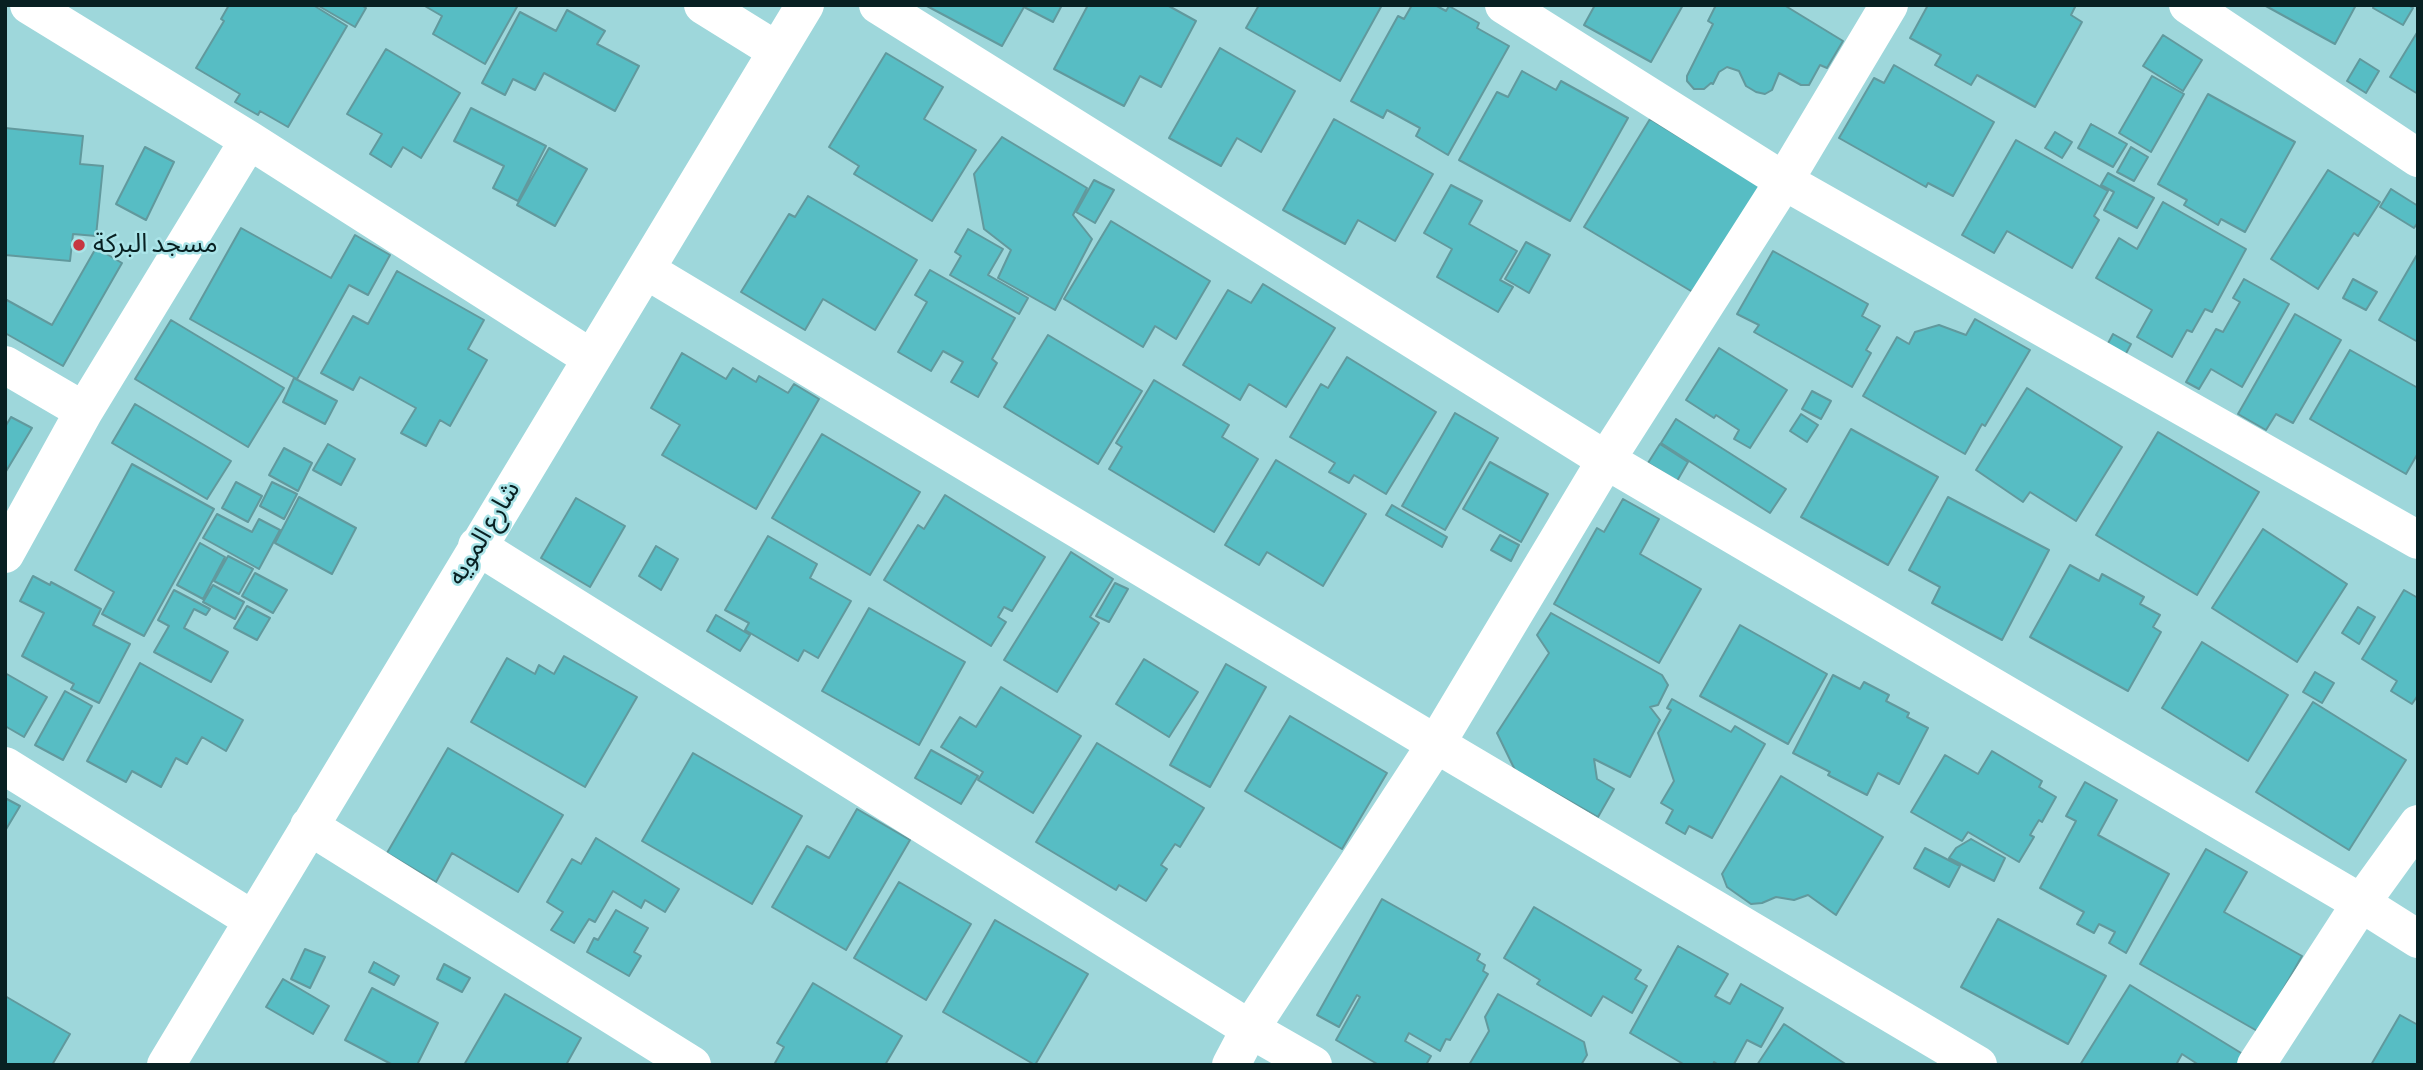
<!DOCTYPE html>
<meta charset="utf-8">
<style>
body{margin:0}
#map{position:relative;width:2423px;height:1070px;overflow:hidden;background:#9ed7db;font-family:"Sofia Sans Condensed",sans-serif}
canvas{display:block}
.frame{position:absolute;inset:0;border:7px solid #082022;pointer-events:none}
</style>
<div id="map">
<canvas width="2423" height="1070"></canvas>
<div class="frame"></div>
</div>
<script>
const g = document.querySelector('canvas').getContext('2d');
g.lineJoin = 'round';
function paint(path, color) {
  g.fillStyle = color;
  g.fill(path, 'evenodd');
}
function toPath(rows) {
  const path = new Path2D();
  for (const r of rows) {
    path.moveTo(r[0], r[1]);
    for (let i = 2; i < r.length; i += 2) path.lineTo(r[i], r[i + 1]);
  }
  return path;
}
function stroke(path, color, width, dash) {
  g.strokeStyle = color;
  g.lineWidth = width;
  g.lineCap = dash ? 'butt' : 'round';
  g.setLineDash(dash || []);
  g.stroke(path);
}
function label(font, color, halo, rows, align = 'center') {
  g.font = font + ' "Sofia Sans Condensed","Noto Sans Arabic",sans-serif';
  g.lineWidth = 5;
  g.setLineDash([]);
  g.textBaseline = 'middle';
  g.strokeStyle = halo;
  g.fillStyle = color;
  for (const [text, x, y, turn = 0] of rows) {
    g.save();
    g.translate(x, y);
    g.rotate((+turn || 0) * Math.PI / 180);
    g.textAlign = isNaN(turn) ? turn : align;
    if (halo) g.strokeText(text, 0, 0);
    g.fillText(text, 0, 0);
    g.restore();
  }
}
const building = toPath([
 [229,5,313,5,347,26,288,127,260,111,258,115,235,102,240,94,196,68,224,21,221,19,229,5],
 [317,5,361,5,366,8,355,27,317,5],
 [423,5,518,5,485,64,433,34,442,16,423,5],
 [925,5,1062,5,1053,22,1024,7,1002,46,925,5],
 [1088,5,1167,5,1196,21,1161,87,1140,76,1124,106,1054,69,1088,5],
 [1259,5,1382,5,1340,81,1246,28,1259,5],
 [1412,5,1435,5,1446,11,1449,6,1479,23,1477,28,1509,46,1448,155,1416,136,1420,128,1387,110,1383,118,1351,101,1398,16,1404,19,1412,5],
 [1595,5,1683,5,1651,62,1584,25,1595,5],
 [1716,5,1784,5,1843,41,1827,68,1820,65,1809,85,1801,85,1779,73,1772,90,1765,94,1756,92,1746,86,1739,71,1727,67,1719,72,1713,84,1711,83,1704,89,1694,89,1687,81,1687,76,1713,24,1708,21,1716,5],
 [1928,5,2076,5,2071,15,2082,22,2035,107,1977,75,1971,85,1935,65,1941,55,1910,38,1928,5],
 [2264,5,2356,5,2335,44,2264,5],
 [2374,5,2408,5,2413,8,2403,25,2373,8,2374,5],
 [567,10,605,31,597,44,639,66,615,111,544,73,535,90,513,79,505,95,482,83,520,12,556,31,567,10],
 [2418,31,2418,94,2390,77,2418,31],
 [2163,35,2202,60,2183,91,2143,66,2163,35],
 [1220,48,1295,91,1261,152,1237,138,1221,166,1169,138,1220,48],
 [386,49,460,93,421,158,403,147,391,167,370,154,382,134,347,114,386,49],
 [886,53,943,87,924,119,976,150,932,221,854,174,859,166,829,147,886,53],
 [2360,59,2379,71,2366,93,2347,81,2360,59],
 [1894,65,1994,122,1953,196,1928,183,1926,187,1839,138,1874,78,1884,83,1894,65],
 [1522,71,1556,90,1561,81,1628,118,1570,221,1459,160,1497,92,1508,97,1522,71],
 [2152,76,2184,94,2151,152,2119,133,2152,76],
 [2208,94,2295,142,2245,232,2221,219,2218,225,2184,205,2187,200,2158,184,2208,94],
 [471,108,546,146,518,201,493,188,504,166,454,141,471,108],
 [1334,119,1433,174,1395,241,1358,220,1345,244,1283,210,1334,119],
 [1650,119,1761,187,1696,294,1584,227,1650,119],
 [2091,124,2127,144,2113,167,2078,148,2091,124],
 [5,128,83,136,80,164,103,166,96,236,73,234,70,261,5,255,5,128],
 [2055,132,2072,142,2062,158,2045,148,2055,132],
 [1002,137,1087,188,1073,215,1092,239,1055,310,998,278,1011,250,984,229,974,174,1002,137],
 [2016,140,2108,191,2094,216,2099,220,2072,268,2007,231,1994,253,1962,235,2016,140],
 [145,147,174,162,146,220,116,204,145,147],
 [2131,147,2148,157,2134,181,2117,172,2131,147],
 [549,148,587,169,555,226,517,205,549,148],
 [2328,170,2380,202,2358,236,2354,233,2318,289,2271,259,2328,170],
 [2108,173,2154,198,2137,228,2104,210,2114,192,2101,185,2108,173],
 [1094,180,1114,190,1095,223,1076,212,1094,180],
 [1451,185,1482,201,1469,224,1517,251,1500,280,1513,287,1498,312,1437,277,1452,249,1424,233,1451,185],
 [2391,189,2418,206,2418,222,2414,228,2380,207,2391,189],
 [808,196,917,260,875,330,823,299,805,330,741,292,789,214,795,217,808,196],
 [2163,202,2246,249,2212,312,2205,309,2192,332,2187,330,2172,357,2137,337,2152,310,2096,278,2119,238,2137,249,2163,202],
 [1111,221,1210,281,1176,339,1155,326,1143,347,1064,299,1111,221],
 [241,228,331,278,355,235,390,255,368,295,349,285,297,379,190,319,241,228],
 [968,229,1003,249,988,275,1028,298,1019,314,950,275,961,256,955,252,968,229],
 [1526,242,1550,255,1529,293,1505,279,1526,242],
 [96,248,122,263,63,366,5,333,5,299,52,325,96,248],
 [1773,251,1868,304,1862,316,1880,326,1866,350,1871,353,1852,387,1754,332,1759,325,1737,314,1773,251],
 [2418,253,2418,342,2379,320,2418,253],
 [930,270,1015,318,992,359,997,363,978,397,951,382,963,362,943,351,931,371,898,352,927,302,915,295,930,270],
 [397,271,484,320,468,349,487,360,450,426,440,420,426,446,401,433,416,408,360,377,353,390,321,373,353,316,368,324,397,271],
 [2244,279,2289,304,2242,387,2211,369,2199,389,2186,382,2216,329,2223,332,2240,302,2233,298,2244,279],
 [2353,279,2377,292,2366,310,2343,298,2353,279],
 [1263,284,1335,328,1286,407,1249,384,1240,400,1183,365,1228,290,1251,303,1263,284],
 [2295,314,2341,340,2293,423,2276,414,2266,430,2238,414,2295,314],
 [1975,319,2030,350,1985,426,1982,424,1965,454,1863,396,1897,337,1909,344,1915,332,1939,325,1966,335,1975,319],
 [171,320,284,388,248,447,135,379,171,320],
 [2113,334,2131,344,2123,359,2105,349,2113,334],
 [1048,335,1142,391,1098,464,1004,407,1048,335],
 [1719,348,1787,390,1750,448,1734,439,1739,430,1716,415,1714,418,1686,400,1719,348],
 [2350,350,2418,388,2418,453,2406,474,2310,419,2350,350],
 [682,353,726,379,733,368,756,382,759,376,788,393,794,384,819,399,756,509,662,455,680,425,651,408,682,353],
 [1347,357,1436,412,1386,494,1354,475,1349,483,1329,472,1335,463,1290,437,1321,384,1328,388,1347,357],
 [294,378,337,401,325,424,283,402,294,378],
 [1154,380,1229,425,1222,437,1258,459,1214,532,1109,469,1122,447,1116,443,1154,380],
 [2027,388,2122,447,2076,521,2030,492,2023,502,1976,470,2027,388],
 [1812,391,1831,401,1821,419,1802,409,1812,391],
 [135,404,231,461,207,499,112,443,135,404],
 [1455,413,1498,438,1445,530,1402,506,1455,413],
 [1801,414,1818,425,1807,442,1790,431,1801,414],
 [11,417,32,428,5,473,5,427,11,417],
 [1676,419,1786,489,1770,513,1661,443,1676,419],
 [1851,429,1938,477,1888,565,1801,517,1851,429],
 [2158,432,2259,492,2197,595,2096,535,2158,432],
 [822,434,920,492,870,575,772,518,822,434],
 [328,444,355,459,341,485,313,470,328,444],
 [1660,444,1688,462,1677,481,1648,463,1660,444],
 [284,448,312,463,298,491,269,475,284,448],
 [1276,460,1366,514,1323,586,1267,552,1259,565,1225,545,1276,460],
 [1490,462,1548,494,1521,542,1463,509,1490,462],
 [132,464,214,509,144,636,102,614,114,592,75,570,132,464],
 [236,482,262,496,248,522,222,508,236,482],
 [272,482,297,494,284,519,260,506,272,482],
 [945,495,1045,557,1012,611,1004,607,998,617,1006,622,991,646,884,580,918,525,924,529,945,495],
 [299,497,356,528,332,574,275,543,299,497],
 [1948,497,2049,550,2002,640,1932,603,1940,587,1909,570,1948,497],
 [576,498,625,526,590,587,541,558,576,498],
 [1623,499,1659,519,1640,554,1701,589,1659,663,1554,604,1597,528,1604,532,1623,499],
 [1392,505,1447,537,1442,547,1386,515,1392,505],
 [217,514,252,532,259,519,280,530,259,569,203,538,217,514],
 [2263,529,2347,584,2297,662,2212,608,2263,529],
 [1500,535,1519,545,1511,561,1491,550,1500,535],
 [768,536,817,564,810,578,851,601,818,658,804,650,798,661,745,630,749,623,725,610,768,536],
 [200,543,225,557,203,599,177,585,200,543],
 [656,546,678,559,661,590,639,576,656,546],
 [1071,552,1113,579,1090,617,1099,623,1057,692,1004,660,1071,552],
 [228,556,253,569,239,594,214,581,228,556],
 [2070,565,2099,581,2102,574,2144,597,2140,604,2160,615,2153,627,2161,632,2128,691,2030,637,2070,565],
 [255,573,287,590,273,613,242,596,255,573],
 [33,576,50,585,51,582,101,609,93,625,130,644,99,703,71,689,74,684,22,656,44,613,20,601,33,576],
 [1115,583,1128,589,1109,622,1096,616,1115,583],
 [213,585,244,602,235,619,203,602,213,585],
 [174,590,210,609,206,615,194,609,184,628,228,652,211,682,154,652,169,626,158,620,174,590],
 [2404,590,2418,598,2418,695,2412,704,2391,691,2397,681,2362,659,2404,590],
 [247,606,270,618,257,640,234,628,247,606],
 [2358,607,2375,617,2359,644,2342,633,2358,607],
 [869,608,965,662,919,745,822,691,869,608],
 [1551,613,1662,675,1668,685,1658,705,1650,707,1660,720,1630,777,1594,759,1597,779,1614,789,1598,817,1515,770,1497,733,1549,653,1537,635,1551,613],
 [716,615,750,635,740,651,707,631,716,615],
 [1740,625,1827,674,1788,744,1700,696,1740,625],
 [2202,642,2288,695,2248,761,2162,708,2202,642],
 [564,656,637,697,585,787,471,722,507,658,535,674,539,665,554,674,564,656],
 [1144,659,1198,692,1169,737,1116,704,1144,659],
 [140,663,243,720,226,751,202,737,187,764,176,758,161,787,132,771,126,782,87,761,140,663],
 [1226,664,1266,687,1210,787,1170,765,1226,664],
 [2315,672,2334,683,2322,703,2303,692,2315,672],
 [5,673,47,697,24,737,5,726,5,673],
 [1833,675,1860,689,1864,682,1889,695,1886,701,1909,713,1907,717,1928,728,1899,784,1878,773,1867,795,1828,775,1830,772,1793,753,1833,675],
 [1001,687,1081,736,1033,813,978,780,983,772,941,747,960,717,976,727,1001,687],
 [65,691,92,706,63,760,35,745,65,691],
 [1672,699,1731,732,1735,726,1765,744,1712,838,1689,826,1685,834,1666,823,1673,810,1661,803,1674,781,1658,733,1671,710,1667,708,1672,699],
 [2313,702,2406,760,2349,850,2256,792,2313,702],
 [1290,716,1387,773,1342,849,1245,791,1290,716],
 [1097,743,1204,808,1180,847,1175,844,1161,865,1167,869,1146,901,1119,885,1116,890,1036,842,1097,743],
 [448,748,563,815,518,892,452,853,436,882,387,853,448,748],
 [931,750,978,776,961,804,915,778,931,750],
 [1992,751,2042,781,2039,787,2056,797,2042,822,2039,820,2030,835,2034,837,2019,862,1968,832,1962,841,1911,812,1945,755,1978,774,1992,751],
 [693,753,802,816,752,904,642,841,693,753],
 [1781,776,1883,837,1836,915,1808,895,1794,900,1776,897,1762,903,1751,904,1727,887,1722,874,1781,776],
 [2085,782,2117,800,2098,835,2169,874,2126,953,2109,943,2115,932,2099,924,2094,933,2077,924,2084,912,2040,888,2076,821,2066,816,2085,782],
 [5,798,20,806,5,831,5,798],
 [857,809,910,840,846,950,772,907,807,846,829,858,857,809],
 [596,838,679,889,665,912,645,900,641,908,613,891,595,922,589,919,574,943,551,930,563,912,547,902,572,859,581,864,596,838],
 [1971,839,2005,858,1994,881,1949,858,1956,848,1971,839],
 [1925,848,1960,866,1949,887,1914,868,1925,848],
 [2206,849,2247,872,2224,912,2302,956,2259,1032,2140,964,2206,849],
 [899,882,971,924,926,1000,854,958,899,882],
 [1382,899,1480,954,1477,960,1485,965,1483,971,1488,974,1450,1040,1446,1039,1440,1051,1409,1033,1405,1041,1431,1056,1426,1065,1379,1065,1336,1040,1360,997,1357,995,1339,1027,1317,1015,1382,899],
 [1534,907,1641,970,1635,979,1647,986,1632,1013,1603,996,1591,1016,1537,984,1540,980,1504,958,1534,907],
 [616,910,648,928,634,952,641,956,629,976,587,952,594,938,598,940,616,910],
 [1998,919,2106,976,2068,1044,1961,987,1998,919],
 [995,920,1088,974,1035,1065,943,1012,995,920],
 [1678,946,1728,974,1715,996,1730,1004,1741,984,1783,1008,1761,1047,1747,1040,1734,1064,1736,1065,1719,1065,1714,1062,1713,1065,1685,1065,1630,1033,1678,946],
 [305,949,325,957,310,988,291,979,305,949],
 [374,962,399,976,394,985,369,972,374,962],
 [444,964,470,978,462,992,437,979,444,964],
 [283,979,329,1006,313,1034,266,1007,283,979],
 [813,983,902,1036,885,1065,778,1065,775,1063,784,1047,777,1043,813,983],
 [2130,985,2246,1056,2241,1065,2199,1065,2182,1054,2177,1063,2180,1065,2080,1065,2130,985],
 [372,988,438,1023,417,1065,393,1065,345,1040,372,988],
 [505,994,581,1038,566,1065,464,1065,505,994],
 [1498,994,1584,1042,1587,1055,1581,1065,1469,1065,1489,1031,1485,1017,1498,994],
 [5,996,70,1034,52,1065,5,1065,5,996],
 [2400,1015,2418,1025,2418,1065,2371,1065,2400,1015],
 [1784,1024,1847,1065,1757,1065,1784,1024]
]);
const minor = toPath([
 [29,5,249,140,591,358],
 [703,5,777,51],
 [878,5,1606,460,2361,903,2418,939],
 [1504,5,1784,181,2418,540],
 [2188,5,2418,158],
 [646,270,1436,744,1978,1065],
 [5,365,84,411],
 [477,546,1250,1029,1313,1065],
 [5,554,84,411,249,140],
 [5,766,253,920],
 [309,826,692,1065],
 [166,1065,805,5],
 [1231,1065,1250,1029,1436,744,1606,460,1784,181,1889,5],
 [2256,1065,2361,903,2418,824]
]);
const markers = [
 [79,245,7,"#c63641"]
];
const poiNames = [
 ["مسجد البركة",93,245]
];
const streetNames = [
 ["شارع المويه",485,534,-59]
];
paint(building, '#57bdc4');
stroke(building, '#61999d', 2);
stroke(minor, '#fff', 38);
for (const [x, y, r, color] of markers) {
  const dot = new Path2D();
  dot.arc(x, y, r, 0, 2 * Math.PI);
  g.fillStyle = color;
  g.fill(dot);
  stroke(dot, '#aae4e8', 2.5);
}
label('26px', '#082022', '#aae4e8', poiNames, 'left');
label('26px', '#082022', '#aae4e8', streetNames);
</script>
